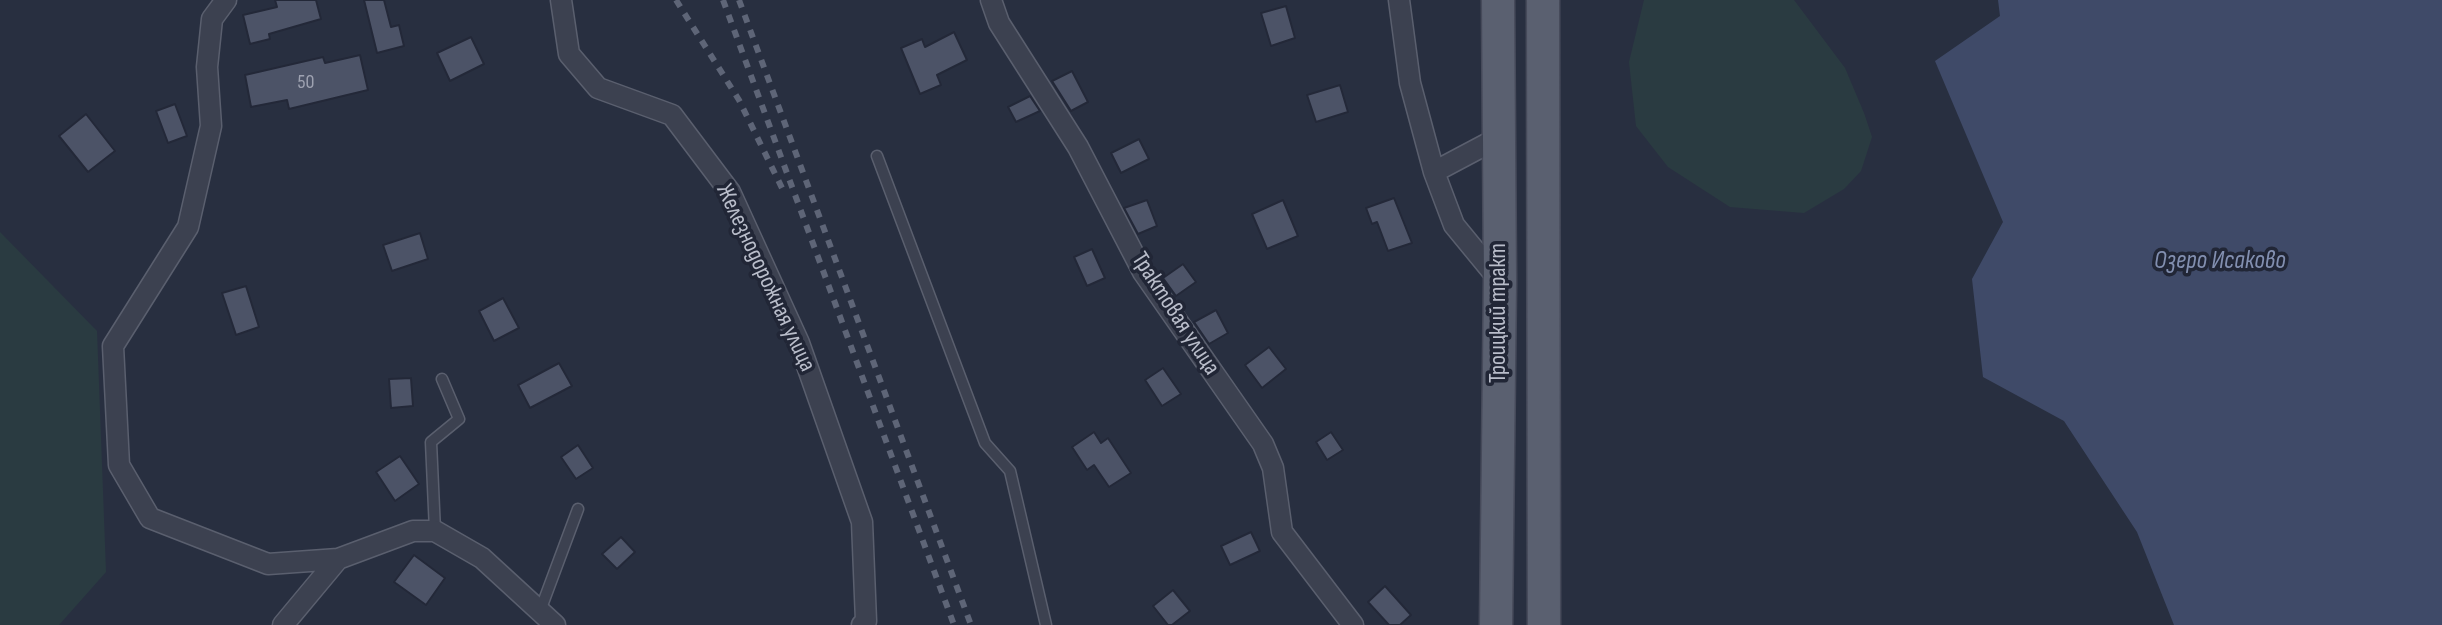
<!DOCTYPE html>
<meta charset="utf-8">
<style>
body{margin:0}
canvas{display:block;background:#282f40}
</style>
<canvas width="2442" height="625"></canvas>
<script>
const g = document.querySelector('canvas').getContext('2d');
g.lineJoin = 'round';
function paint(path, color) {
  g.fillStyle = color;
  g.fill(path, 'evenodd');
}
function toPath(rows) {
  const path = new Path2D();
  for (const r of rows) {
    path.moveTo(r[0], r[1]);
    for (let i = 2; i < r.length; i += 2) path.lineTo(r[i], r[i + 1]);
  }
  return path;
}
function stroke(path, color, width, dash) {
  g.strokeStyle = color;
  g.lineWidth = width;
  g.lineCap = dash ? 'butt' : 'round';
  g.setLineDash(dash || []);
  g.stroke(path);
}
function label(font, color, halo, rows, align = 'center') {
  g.font = font + ' "Sofia Sans Condensed",sans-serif';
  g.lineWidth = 7;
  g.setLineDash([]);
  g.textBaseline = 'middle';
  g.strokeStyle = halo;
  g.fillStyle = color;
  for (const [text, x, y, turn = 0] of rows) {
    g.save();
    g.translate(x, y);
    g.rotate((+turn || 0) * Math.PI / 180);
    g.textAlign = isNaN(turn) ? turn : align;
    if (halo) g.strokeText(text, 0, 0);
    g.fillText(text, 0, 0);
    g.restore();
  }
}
const green = toPath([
 [1644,0,1794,0,1845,68,1864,113,1872,137,1861,171,1844,189,1804,213,1730,207,1668,167,1636,126,1629,62],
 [0,232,97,331,106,572,59,625,0,625]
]);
const water = toPath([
 [1998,0,2442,0,2442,625,2174,625,2137,532,2064,421,1983,377,1972,279,2003,222,1935,61,2000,16]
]);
const building = toPath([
 [275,0,316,0,321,19,269,34,270,39,250,44,243,15,277,7,275,0],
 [364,0,384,0,391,27,399,25,404,46,377,53,364,0],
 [1286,6,1295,38,1271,46,1261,13,1286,6],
 [954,32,967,60,937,75,941,85,920,94,901,48,922,39,925,47,954,32],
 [471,37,484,64,450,81,437,53,471,37],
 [360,55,368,90,289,109,287,100,251,107,245,75,323,57,325,63,360,55],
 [1072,71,1088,102,1071,111,1052,81,1072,71],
 [1340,85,1348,112,1316,122,1307,95,1340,85],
 [1030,96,1040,111,1016,122,1008,107,1030,96],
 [175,104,187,136,168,143,156,111,175,104],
 [86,114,115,151,88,172,59,136,86,114],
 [1139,139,1149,159,1121,173,1111,153,1139,139],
 [1394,198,1412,243,1388,251,1377,222,1372,224,1366,208,1394,198],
 [1147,200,1157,226,1138,234,1124,208,1147,200],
 [1283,200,1298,236,1267,249,1252,214,1283,200],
 [420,233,428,259,392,271,383,245,420,233],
 [1092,249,1105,278,1087,286,1074,257,1092,249],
 [1183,264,1196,282,1176,296,1163,278,1183,264],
 [246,286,259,327,236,335,222,293,246,286],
 [503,298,519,328,494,341,479,311,503,298],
 [1216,310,1228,333,1209,344,1194,322,1216,310],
 [1269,347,1286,369,1262,388,1245,365,1269,347],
 [559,363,572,386,530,408,518,385,559,363],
 [1163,368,1181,394,1162,406,1145,380,1163,368],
 [411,378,413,406,391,408,389,379,411,378],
 [1094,432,1101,443,1108,438,1131,473,1109,487,1094,465,1087,470,1072,447,1094,432],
 [1331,432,1343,450,1327,460,1316,442,1331,432],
 [578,445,593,468,576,479,561,457,578,445],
 [400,456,419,484,395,501,376,472,400,456],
 [1251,532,1260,551,1230,565,1221,546,1251,532],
 [621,537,635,552,617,569,602,554,621,537],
 [414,555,445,578,426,605,394,582,414,555],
 [1385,586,1411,615,1400,625,1389,625,1368,602,1385,586],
 [1173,590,1190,611,1172,625,1168,625,1153,606,1173,590]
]);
const service = toPath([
 [877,156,985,443,1010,471,1046,625],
 [435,531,431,442,459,419,442,379],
 [540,611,578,509]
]);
const minor = toPath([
 [226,0,212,19,207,67,211,126,188,227,113,346,119,465,150,518,268,564,338,559],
 [561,0,569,54,598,88,672,115,730,192,799,343,862,522,866,621,862,625],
 [991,0,999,23,1078,147,1143,272,1263,444,1273,468,1282,532,1353,625],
 [1399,0,1410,83,1434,172,1454,225,1500,281],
 [1434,172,1500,137],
 [283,625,338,559,413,531,435,531,482,558,555,625]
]);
const primary = toPath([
 [1543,0,1544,625],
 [1496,625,1500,281,1498,0]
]);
const rail = toPath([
 [676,0,739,100,782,188],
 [723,0,954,625],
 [739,0,971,625]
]);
const numberNames = [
 ["50",306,83]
];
const streetNames = [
 ["Железнодорожная улица",765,278,65],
 ["Троицкий тракт",1499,313,-90],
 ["Трактовая улица",1175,314,57]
];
const waterNames = [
 ["Озеро Исаково",2220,261]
];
paint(green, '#2a3b41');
paint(water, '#3f4a68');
paint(building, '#4c5367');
stroke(building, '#232838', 2);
stroke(service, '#5a5f6e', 13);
stroke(minor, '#5a5f6e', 23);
stroke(primary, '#464a5a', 35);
stroke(service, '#3c4150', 10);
stroke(minor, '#3c4150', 20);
stroke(primary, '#5a6070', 32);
stroke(rail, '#5e6577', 6, [8, 8]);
label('20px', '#9ea2b1', null, numberNames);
label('24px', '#b9bdca', '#212636', streetNames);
label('italic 26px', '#828fb0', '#212636', waterNames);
</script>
